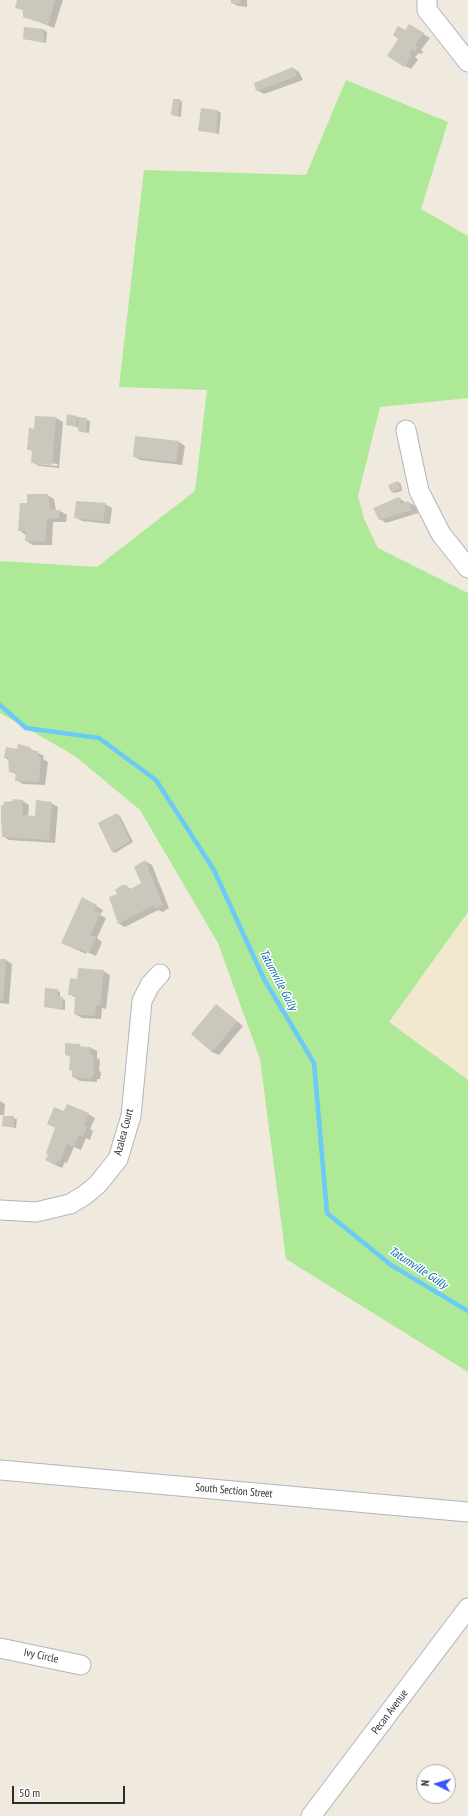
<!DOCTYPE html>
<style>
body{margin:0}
#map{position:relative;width:468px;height:1816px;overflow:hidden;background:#efe9de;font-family:"PT Sans Narrow",sans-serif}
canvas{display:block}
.north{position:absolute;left:416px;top:1764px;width:40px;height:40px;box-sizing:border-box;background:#fff;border:1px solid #ababab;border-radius:50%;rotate:275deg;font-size:11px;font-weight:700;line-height:16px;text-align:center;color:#2d2d2d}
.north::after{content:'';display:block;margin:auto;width:14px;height:18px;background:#3b54ff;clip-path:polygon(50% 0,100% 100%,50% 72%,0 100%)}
.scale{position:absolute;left:12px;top:1786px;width:113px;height:18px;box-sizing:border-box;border:2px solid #2d2d2d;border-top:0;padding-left:5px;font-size:12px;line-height:14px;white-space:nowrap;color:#2d2d2d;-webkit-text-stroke:3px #fff;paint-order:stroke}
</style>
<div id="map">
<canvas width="468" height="1816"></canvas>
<div class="north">N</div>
<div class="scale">50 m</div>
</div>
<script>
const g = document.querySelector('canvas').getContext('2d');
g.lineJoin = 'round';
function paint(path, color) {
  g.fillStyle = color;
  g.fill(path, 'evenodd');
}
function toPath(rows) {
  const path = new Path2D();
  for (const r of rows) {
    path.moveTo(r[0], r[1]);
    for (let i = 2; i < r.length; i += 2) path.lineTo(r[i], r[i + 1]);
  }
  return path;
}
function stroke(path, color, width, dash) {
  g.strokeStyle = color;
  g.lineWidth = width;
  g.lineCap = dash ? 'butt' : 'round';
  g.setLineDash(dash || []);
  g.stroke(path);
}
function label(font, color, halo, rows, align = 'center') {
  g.font = font + ' "PT Sans Narrow",sans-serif';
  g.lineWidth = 3;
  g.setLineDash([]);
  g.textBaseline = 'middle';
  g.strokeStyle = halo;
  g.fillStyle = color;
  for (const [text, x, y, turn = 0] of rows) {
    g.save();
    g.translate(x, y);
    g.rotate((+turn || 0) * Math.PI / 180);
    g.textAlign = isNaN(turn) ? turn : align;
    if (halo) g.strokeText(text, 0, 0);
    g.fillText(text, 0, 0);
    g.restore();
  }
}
const education = toPath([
 [468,912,468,1080,389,1022]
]);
const green = toPath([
 [346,80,448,122,421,209,468,236,468,398,380,407,358,496,364,519,378,548,468,593,468,912,389,1022,468,1080,468,1372,286,1259,260,1059,218,943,140,810,75,756,0,713,0,561,97,567,195,491,207,390,119,387,144,170,306,175]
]);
const shadow = toPath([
 [18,0,63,0,54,28,24,16,24,11,16,7],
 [232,0,247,0,247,7,238,6,232,3],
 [409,25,430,38,421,50,423,51,422,54,419,53,415,57,418,60,411,69,405,66,400,39],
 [44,30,47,32,46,43,24,39],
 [293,68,299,72,303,80,264,94,257,90],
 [180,100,182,102,181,117,172,115],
 [218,111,221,113,219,134,199,130],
 [36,417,56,418,63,422,59,468,39,466,32,462,33,452,29,449,35,430],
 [38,462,58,464,57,466,38,464],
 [77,417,90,421,89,433,82,432,79,431,80,428,67,424],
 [179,442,185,446,182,465,140,460,134,456],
 [398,482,401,484,402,491,394,493,391,491,389,485],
 [47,495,54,499,56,511,60,511,67,515,66,522,53,522,52,545,33,545,26,541,26,535,19,530,28,504],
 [399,498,406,503,408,502,415,506,418,513,386,523,380,519],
 [105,504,112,508,110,524,82,521,75,517],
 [29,748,44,756,43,759,48,762,45,785,23,784,16,780,17,775,10,771,9,760,5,758],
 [23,801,29,805,28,816,36,817,51,803,58,807,55,843,9,840,3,836,3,824,1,822,2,806],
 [117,814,120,816,133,842,115,853,112,851],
 [145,861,152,865,169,908,163,912,158,910,125,927,118,923,118,895,126,886,131,889,142,883],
 [96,906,103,910,100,915,106,918,97,938,102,942,96,956,87,952,86,954,69,946],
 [0,960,6,960,12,964,9,1004,0,1003],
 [103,971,110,975,106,1009,102,1008,101,1019,82,1018,75,1014,76,998,69,994,78,980],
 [57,990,60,992,60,998,65,1000,65,1010,45,1007],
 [217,1005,243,1026,219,1055,212,1052],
 [66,1044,91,1048,97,1051,97,1058,100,1060,99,1071,101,1072,100,1079,97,1079,97,1082,80,1081,73,1077,71,1057,66,1054],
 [0,1101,5,1104,4,1117,17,1119,16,1128,3,1126,4,1115,0,1115],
 [64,1113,88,1114,95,1118,90,1129,93,1131,90,1140,86,1138,81,1150,74,1147,67,1163,65,1162,62,1168,53,1164]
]);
const stream = toPath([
 [0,705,26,728,99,738,156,780,214,870,264,979,314,1063,327,1213,391,1265,468,1311]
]);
const building = toPath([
 [17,0,55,0,48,25,23,17,23,10,15,8],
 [231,0,241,0,240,4,231,3],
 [409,24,424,33,415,45,418,47,415,51,412,49,409,53,412,56,404,67,387,56,398,39,393,35,398,26,405,30],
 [24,27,44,29,44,42,23,39],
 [293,67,297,76,256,91,254,83],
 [173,99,180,99,178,116,171,115],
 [201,108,218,110,216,133,198,131],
 [67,414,77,416,76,427,66,425],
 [35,416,56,417,52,465,31,463,32,450,27,450,29,428,34,429],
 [79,417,87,418,86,432,78,431],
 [135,436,179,441,176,462,133,457],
 [398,481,400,489,391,492,388,485],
 [27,494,48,494,50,510,60,510,59,518,47,519,45,542,25,541,26,531,18,531,20,503,27,503],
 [399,497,401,504,408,501,412,510,379,520,373,508],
 [76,501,106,503,103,521,74,518],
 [18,744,30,747,29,750,38,751,37,756,41,757,39,782,15,781,16,773,9,772,8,758,4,758,6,747,17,749],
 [13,799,23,800,22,815,35,816,36,800,52,802,49,840,2,837,1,805,3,805,4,802,13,801],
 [117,813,130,841,112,852,98,823],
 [145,860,163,905,155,909,154,905,118,924,109,897,117,894,115,890,122,885,127,885,129,890,141,883,134,867],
 [82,897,97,905,94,910,100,913,90,935,96,937,89,953,80,949,79,951,61,943],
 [0,959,6,959,3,1001,0,1000],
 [78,968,104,970,100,1005,96,1005,95,1016,74,1014,75,995,68,995,70,978,77,979],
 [45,988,58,989,57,996,63,997,62,1009,44,1007],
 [216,1004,237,1022,212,1052,191,1034],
 [65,1043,80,1044,80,1047,91,1047,90,1055,94,1055,93,1067,94,1067,94,1076,91,1076,91,1079,72,1077,72,1071,69,1070,70,1056,65,1055],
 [67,1104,89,1113,84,1125,87,1127,83,1137,79,1135,74,1147,67,1144,60,1161,58,1160,55,1165,45,1160,48,1155,46,1153,55,1128,47,1124,54,1107,64,1111],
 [3,1116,14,1116,14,1127,2,1126]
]);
const minor = toPath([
 [427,0,427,10,468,62],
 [406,430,419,491,441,534,468,568],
 [0,1210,36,1212,70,1204,85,1195,98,1184,118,1159,131,1116,142,1001,150,985,160,974],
 [0,1470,468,1512],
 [0,1648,81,1665],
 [311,1816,468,1608]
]);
const streetNames = [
 ["Azalea Court",124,1132,-75],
 ["South Section Street",234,1491,5],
 ["Ivy Circle",41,1656,12],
 ["Pecan Avenue",390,1712,-53]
];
const waterNames = [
 ["Tatumville Gully",278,980,62],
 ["Tatumville Gully",418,1268,33]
];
paint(education, '#f1e8cd');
paint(green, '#aee997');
paint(shadow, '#0003');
stroke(stream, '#6bcaf7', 4.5);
paint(building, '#cbc7bc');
stroke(minor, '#b2b4c1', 21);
stroke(minor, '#fff', 19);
label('11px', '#2d2d2d', '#fff', streetNames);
label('italic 12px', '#0467a9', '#fff', waterNames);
</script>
